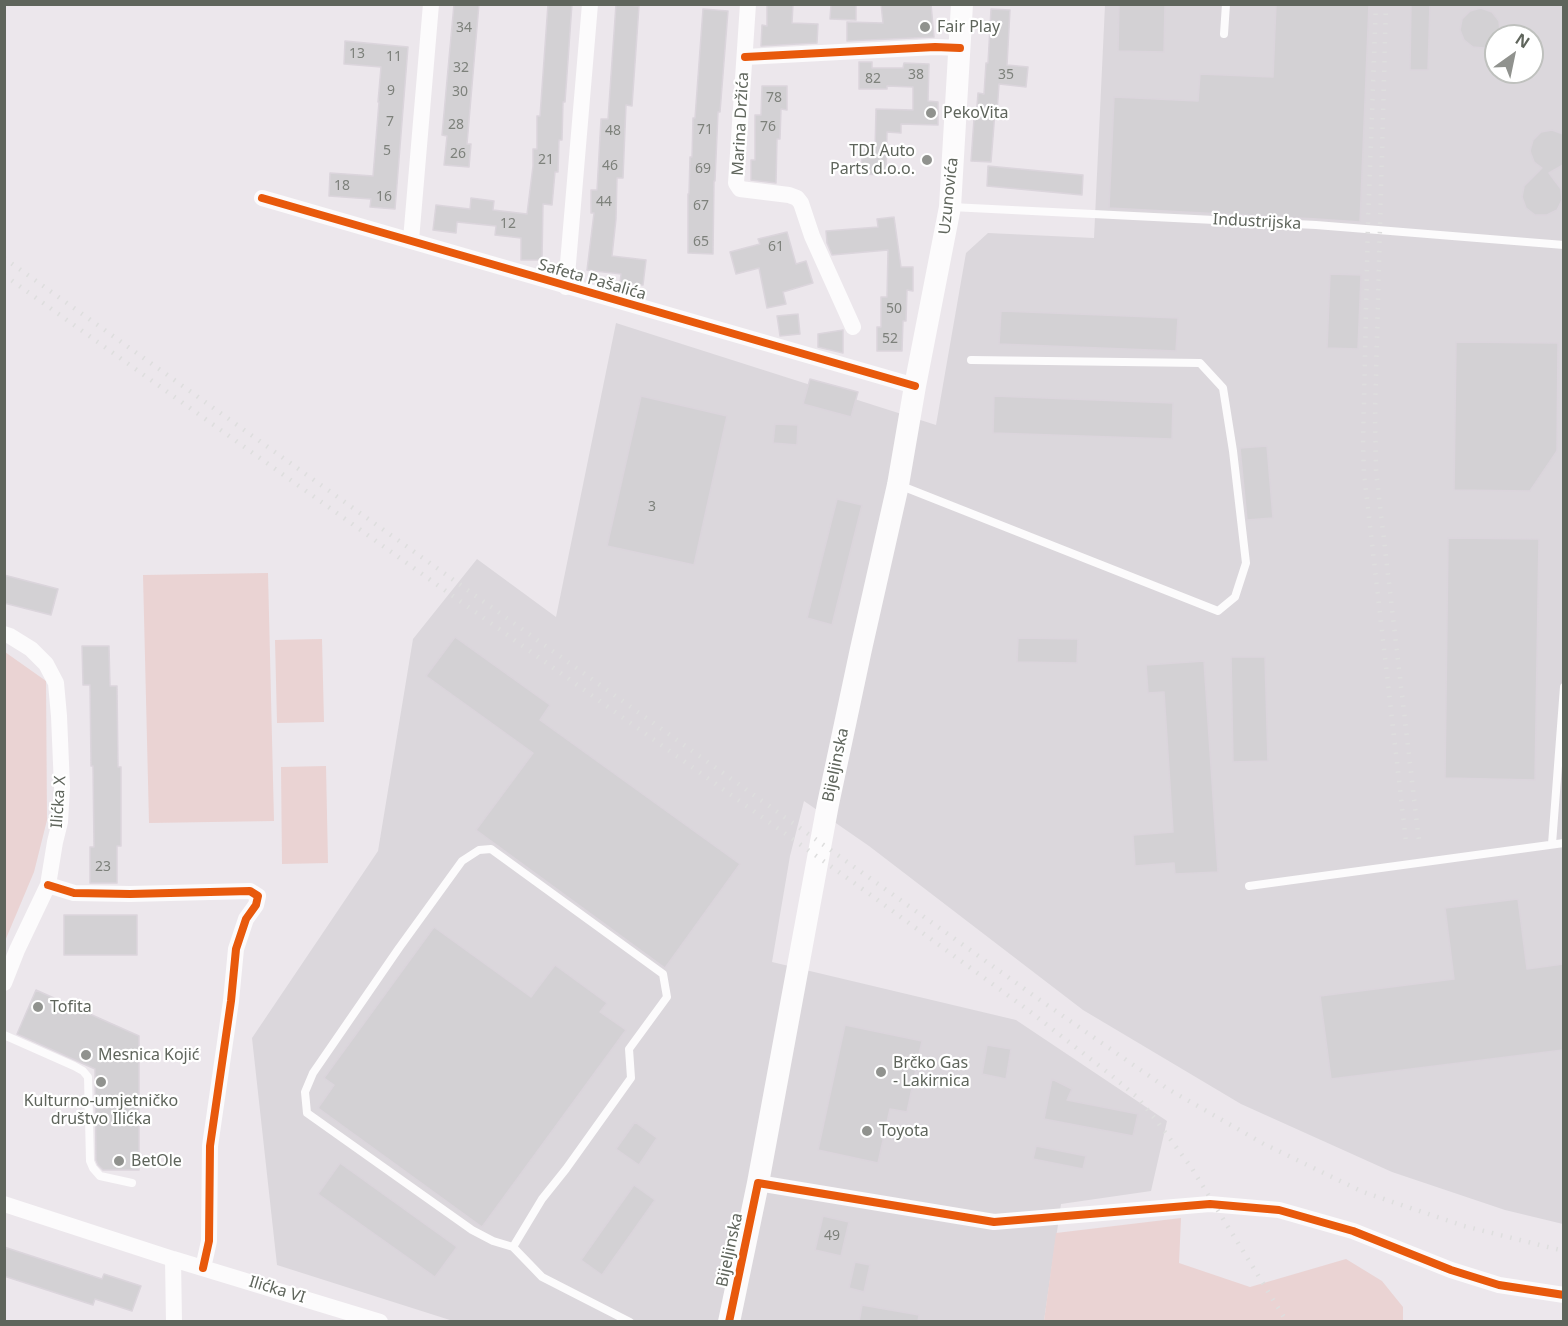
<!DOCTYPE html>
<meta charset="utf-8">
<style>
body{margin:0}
#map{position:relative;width:1568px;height:1326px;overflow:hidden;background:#ece7ec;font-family:"Noto Sans",sans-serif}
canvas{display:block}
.frame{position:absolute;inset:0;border:6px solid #5f655c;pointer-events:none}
.north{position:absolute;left:1484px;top:24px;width:60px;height:60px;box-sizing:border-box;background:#fff;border:2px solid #bfc1be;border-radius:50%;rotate:33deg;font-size:16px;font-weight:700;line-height:24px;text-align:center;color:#5f655c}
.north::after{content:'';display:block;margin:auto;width:21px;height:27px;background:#90928e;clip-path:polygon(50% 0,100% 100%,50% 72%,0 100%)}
</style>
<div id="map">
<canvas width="1568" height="1326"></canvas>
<div class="frame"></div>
<div class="north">N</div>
</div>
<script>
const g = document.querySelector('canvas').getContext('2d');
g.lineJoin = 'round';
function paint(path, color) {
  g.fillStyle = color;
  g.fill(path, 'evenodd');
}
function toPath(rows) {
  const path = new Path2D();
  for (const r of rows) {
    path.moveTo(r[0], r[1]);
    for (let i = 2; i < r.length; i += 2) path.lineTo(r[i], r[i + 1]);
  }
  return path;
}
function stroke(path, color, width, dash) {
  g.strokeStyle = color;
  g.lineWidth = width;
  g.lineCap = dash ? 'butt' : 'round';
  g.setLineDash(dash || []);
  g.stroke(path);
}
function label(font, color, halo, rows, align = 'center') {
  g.font = font + ' "Noto Sans",sans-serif';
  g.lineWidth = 4.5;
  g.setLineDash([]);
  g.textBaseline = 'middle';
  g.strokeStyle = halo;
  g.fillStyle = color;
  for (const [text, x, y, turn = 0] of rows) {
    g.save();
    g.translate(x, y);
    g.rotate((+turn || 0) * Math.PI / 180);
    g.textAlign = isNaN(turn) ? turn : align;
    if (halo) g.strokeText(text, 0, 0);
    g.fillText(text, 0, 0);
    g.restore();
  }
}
const industrial = toPath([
 [1105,5,1563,5,1563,1224,1505,1210,1392,1172,1241,1104,1083,1010,869,846,804,801,790,856,772,962,1016,1020,1167,1121,1151,1191,1061,1204,1044,1321,453,1321,277,1265,252,1038,378,851,413,639,477,559,556,617,616,323,936,425,966,253,988,233,1094,238],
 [1496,36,1532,36,1532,72,1496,72]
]);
const green = toPath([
 [268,573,274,821,149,823,143,575],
 [322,639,324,722,277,723,275,640],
 [5,652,46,681,47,820,34,872,5,941],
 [326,766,328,863,282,864,281,767],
 [1181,1218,1179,1263,1250,1287,1346,1259,1382,1281,1403,1307,1403,1321,1044,1321,1056,1233]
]);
const building = toPath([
 [454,4,479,4,467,144,471,144,469,167,444,165,447,136,442,135,454,4],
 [548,4,572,4,565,102,563,102,562,140,559,140,558,172,555,172,552,205,543,204,542,260,521,260,521,238,495,235,496,226,457,222,456,233,433,230,436,205,470,209,471,198,494,201,493,210,527,214,533,166,533,149,537,149,537,116,540,116,548,4],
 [616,4,639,6,632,106,626,105,623,178,617,178,616,219,612,256,646,260,643,285,620,283,621,274,587,270,594,213,591,213,591,190,597,190,601,119,608,119,616,4],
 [767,4,793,4,792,23,818,24,817,43,761,46,762,25,767,26,767,4],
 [831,4,856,4,856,20,830,19,831,4],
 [881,4,931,4,934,37,847,41,847,22,883,23,881,4],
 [1119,4,1165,4,1164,52,1118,51,1119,4],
 [1276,4,1369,4,1360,222,1317,219,1109,208,1114,97,1198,101,1200,74,1273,77,1276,4],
 [1411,4,1430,4,1428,70,1410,70,1411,4],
 [1481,8,1492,12,1499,21,1500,32,1498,36,1496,36,1494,42,1484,48,1473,47,1464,40,1460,30,1462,19,1470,11,1481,8],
 [703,9,728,11,720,112,718,112,715,181,714,181,713,254,688,253,688,194,689,194,690,157,692,157,693,118,695,118,703,9],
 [991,9,1010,10,1007,65,1028,67,1026,87,999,84,997,112,995,112,991,162,971,161,974,119,976,119,978,93,984,94,986,63,988,63,991,9],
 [345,41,408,47,395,209,370,207,371,199,329,196,330,173,373,176,379,102,378,102,381,67,344,64,345,41],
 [859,62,872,62,872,68,903,68,904,63,929,64,928,101,938,102,938,125,901,124,901,133,887,132,886,175,861,174,862,151,875,151,876,109,913,110,913,87,887,86,887,89,859,89,859,62],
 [762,86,787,86,787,110,781,109,780,139,777,139,776,183,751,180,751,160,755,160,755,115,761,115,762,86],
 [1552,130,1563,134,1563,165,1549,173,1561,189,1562,200,1557,210,1547,215,1535,215,1526,208,1522,197,1524,186,1542,168,1534,162,1530,151,1533,140,1541,132,1552,130],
 [988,166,1083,175,1082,195,987,186,988,166],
 [894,217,901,267,913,267,913,291,907,290,906,321,903,321,902,351,877,351,877,327,881,327,881,297,887,297,888,250,832,255,827,243,826,231,878,227,877,219,894,217],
 [787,232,796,264,806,261,813,283,783,292,786,304,767,308,759,268,736,274,730,252,760,244,758,239,787,232],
 [1330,274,1361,275,1358,349,1327,348,1330,274],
 [1001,311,1178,318,1176,351,999,344,1001,311],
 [798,314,800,334,780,336,777,316,798,314],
 [843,330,843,353,818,347,818,334,843,330],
 [1456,342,1558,343,1557,451,1530,491,1454,490,1456,342],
 [810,379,858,392,851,417,803,404,810,379],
 [641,396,727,416,694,565,607,546,641,396],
 [994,396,1173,403,1172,439,993,433,994,396],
 [775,424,798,425,797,445,773,443,775,424],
 [1267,446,1273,518,1247,520,1240,448,1267,446],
 [837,499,862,505,832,625,807,618,837,499],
 [1448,538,1539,539,1535,780,1445,778,1448,538],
 [4,575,58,589,51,615,4,603,4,575],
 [455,637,550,705,540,720,740,864,665,968,476,830,533,753,426,676,455,637],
 [1018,638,1078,639,1077,663,1017,662,1018,638],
 [82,646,109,646,110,686,117,686,118,767,121,767,121,846,117,846,117,883,90,883,90,847,94,847,93,766,91,766,90,685,83,685,82,646],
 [1231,657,1265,657,1268,761,1233,762,1231,657],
 [1204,661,1218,872,1175,874,1174,863,1135,866,1133,835,1173,832,1164,692,1148,693,1146,665,1204,661],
 [1518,899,1527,969,1563,964,1563,1050,1331,1079,1320,996,1454,979,1445,908,1518,899],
 [64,915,137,915,137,955,64,955,64,915],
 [434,927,531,997,555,965,607,1003,600,1012,626,1030,482,1227,318,1108,334,1085,324,1078,434,927],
 [36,990,139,1036,139,1170,103,1170,98,1165,96,1160,95,1069,17,1034,36,990],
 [845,1025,922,1041,907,1112,890,1109,878,1163,818,1150,845,1025],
 [987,1045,1011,1049,1006,1079,982,1074,987,1045],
 [1052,1079,1072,1089,1067,1100,1138,1114,1133,1136,1044,1119,1052,1079],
 [635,1122,657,1138,639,1165,616,1149,635,1122],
 [1036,1146,1086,1156,1083,1169,1033,1159,1036,1146],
 [340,1163,457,1247,435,1277,318,1194,340,1163],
 [634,1185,655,1200,602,1275,581,1260,634,1185],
 [823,1216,849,1222,841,1256,815,1250,823,1216],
 [4,1247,102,1279,104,1274,141,1286,132,1311,95,1299,93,1305,4,1276,4,1247],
 [855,1262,870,1265,864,1292,849,1288,855,1262],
 [862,1305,919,1315,918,1322,859,1322,862,1305]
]);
const lane = toPath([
 [1224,34,1226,4],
 [951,207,1316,225,1564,245],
 [899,485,1218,611,1235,597,1246,563,1233,451,1223,388,1200,363,971,360],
 [1552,844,1564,687],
 [1249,886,1564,843],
 [4,1035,74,1066,83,1071,88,1077,90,1161,93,1168,100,1176,132,1183],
 [513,1247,542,1199,566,1169,631,1078,629,1049,667,997,663,974,491,849,479,850,462,861,399,948,313,1073,305,1092,307,1113,472,1230,493,1241,513,1247,542,1277,630,1322]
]);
const street = toPath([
 [748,4,736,183,740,189,789,195,797,198,801,203,812,236,853,327],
 [745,57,935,47,960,48],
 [262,198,915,386],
 [411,240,431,4],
 [566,287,590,4],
 [4,634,10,636,31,649,46,664,56,683,59,716,62,787,60,822,55,842,48,885,17,950,4,983],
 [48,885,74,893,130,894,250,891,258,896,256,905,246,919,236,949,231,1001,210,1146,209,1241,203,1268],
 [758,1183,994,1222,1210,1204,1279,1210,1353,1231,1451,1270,1499,1285,1564,1295],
 [4,1204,173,1259,174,1322],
 [173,1259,380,1322]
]);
const secondary = toPath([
 [729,1322,758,1183,828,804,861,649,898,485,915,386,950,207,962,4]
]);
const rail = toPath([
 [1376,4,1368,222,1363,445,1364,473,1406,842],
 [1386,4,1375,412,1376,471,1419,841],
 [4,258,1040,1000,1168,1089,1264,1144,1363,1192,1464,1226,1564,1251],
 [4,275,857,885,1028,1010,1111,1075,1137,1097,1156,1120,1191,1167,1287,1322]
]);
const cycleway = toPath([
 [745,57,935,47,960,48],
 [262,198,915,386],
 [48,885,74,893,130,894,250,891,258,896,256,905,246,919,236,949,231,1001,210,1146,209,1241,203,1268],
 [729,1322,758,1183,994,1222,1210,1204,1279,1210,1353,1231,1451,1270,1499,1285,1564,1295]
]);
const markers = [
 [925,27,6,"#90928e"],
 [931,113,6,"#90928e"],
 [927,160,6,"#90928e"],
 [38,1007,6,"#90928e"],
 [86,1055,6,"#90928e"],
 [881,1072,6,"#90928e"],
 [101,1082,6,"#90928e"],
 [867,1131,6,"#90928e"],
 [119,1161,6,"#90928e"]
];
const numberNames = [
 ["34",464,28],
 ["13",357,54],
 ["11",394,57],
 ["32",461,68],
 ["38",916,75],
 ["35",1006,75],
 ["82",873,79],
 ["9",391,91],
 ["30",460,92],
 ["78",774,98],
 ["7",390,122],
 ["28",456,125],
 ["76",768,127],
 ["71",705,130],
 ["48",613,131],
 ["5",387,151],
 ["26",458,154],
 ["21",546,160],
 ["46",610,166],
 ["69",703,169],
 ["18",342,186],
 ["16",384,197],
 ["44",604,202],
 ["67",701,206],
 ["12",508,224],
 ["65",701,242],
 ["61",776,247],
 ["50",894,309],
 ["52",890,339],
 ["3",652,507],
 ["23",103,867],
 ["49",832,1236]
];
const poiNames = [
 ["Fair Play",937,27],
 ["PekoVita",943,113],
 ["TDI Auto",915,151,"right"],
 ["Parts d.o.o.",915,169,"right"],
 ["Tofita",50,1007],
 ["Mesnica Kojić",98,1055],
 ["Brčko Gas",893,1063],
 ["- Lakirnica",893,1081],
 ["Kulturno-umjetničko",101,1101,"center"],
 ["društvo Ilićka",101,1119,"center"],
 ["Toyota",879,1131],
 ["BetOle",131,1161]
];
const streetNames = [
 ["Marina Držića",741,124,-87],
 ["Uzunovića",949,196,-84],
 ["Industrijska",1257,222,3],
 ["Safeta Pašalića",592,280,16],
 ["Bijeljinska",836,765,-78],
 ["Ilićka X",59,802,-86],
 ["Bijeljinska",730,1250,-78],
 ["Ilićka VI",277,1290,17]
];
paint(industrial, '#dbd7dc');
paint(green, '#ead3d3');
paint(building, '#d3d1d4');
stroke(building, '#dbd5dc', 1.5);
stroke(lane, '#fcfbfc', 8);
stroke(street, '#fcfbfc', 16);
stroke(secondary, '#fcfbfc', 22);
stroke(rail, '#dedede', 4.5, [1.5, 8]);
stroke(cycleway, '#e8590c', 8);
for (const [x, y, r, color] of markers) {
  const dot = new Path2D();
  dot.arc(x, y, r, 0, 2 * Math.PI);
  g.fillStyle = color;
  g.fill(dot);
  stroke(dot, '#fff', 2);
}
label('14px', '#7d817b', null, numberNames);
label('16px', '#5f655c', '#fff', poiNames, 'left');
label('16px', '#5f655c', '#fff', streetNames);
</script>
